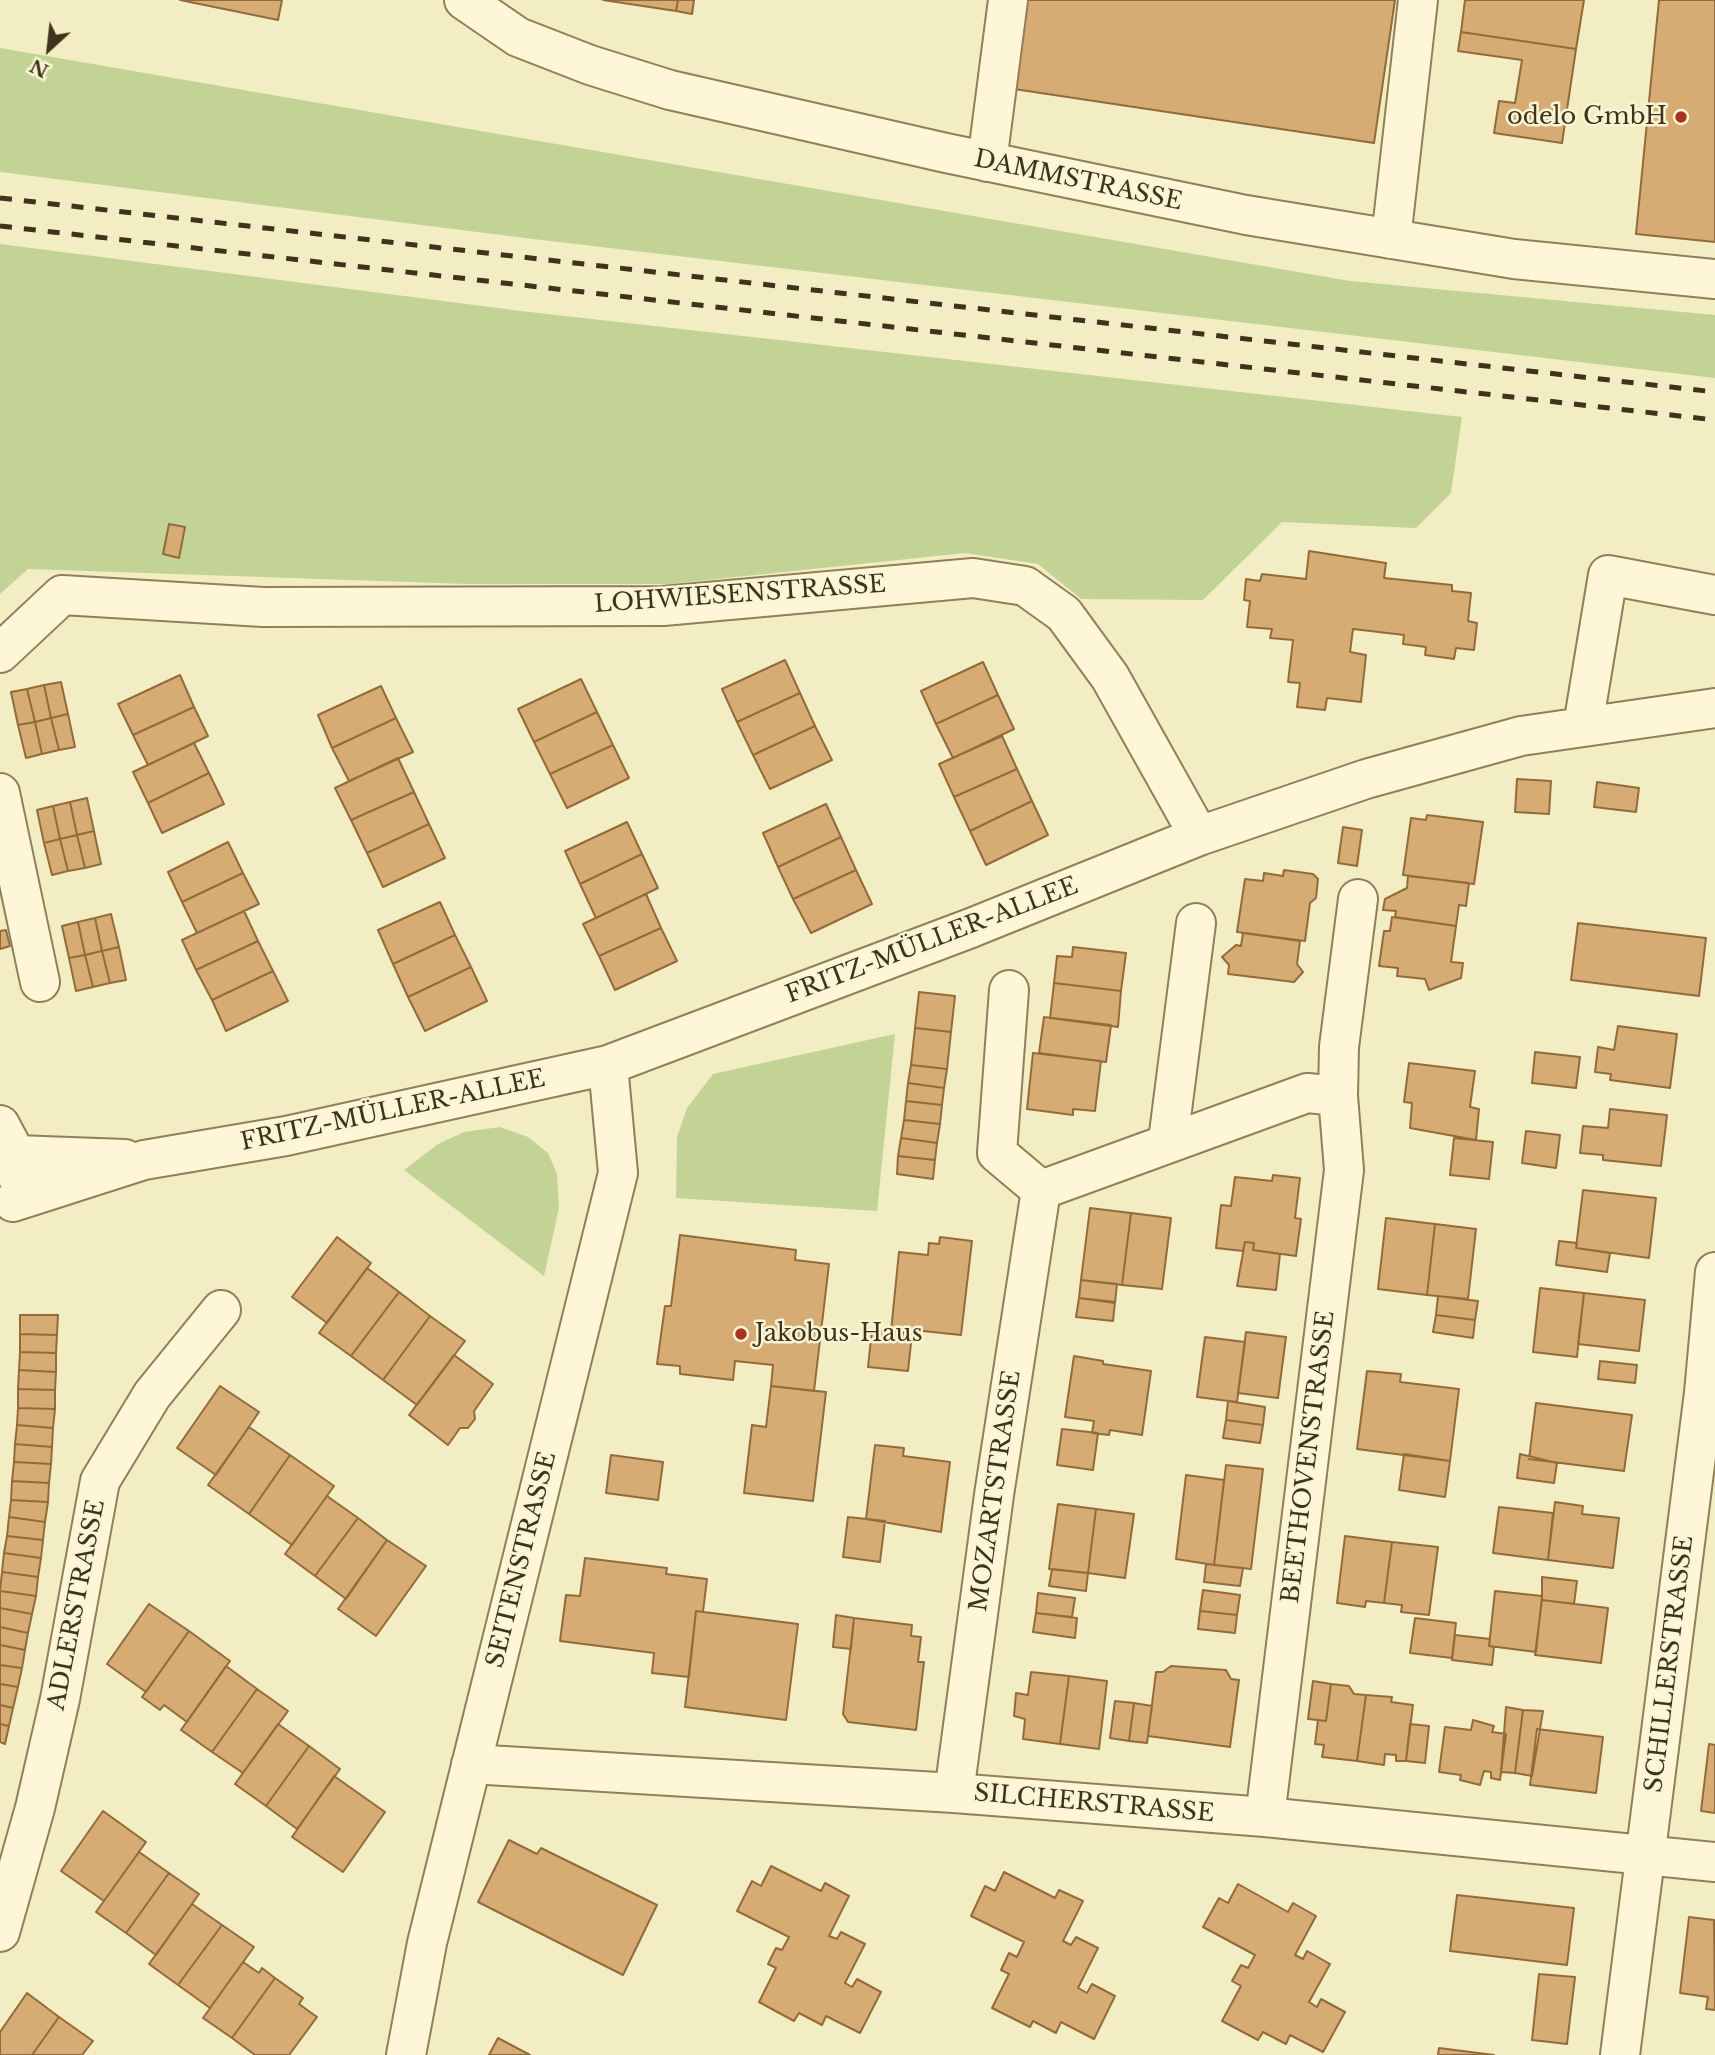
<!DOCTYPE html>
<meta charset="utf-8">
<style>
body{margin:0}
#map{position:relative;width:1715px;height:2055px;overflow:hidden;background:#f3edc3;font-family:"Libre Baskerville",serif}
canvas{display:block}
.north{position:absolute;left:14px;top:14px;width:70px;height:70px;-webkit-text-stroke:5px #faf5d4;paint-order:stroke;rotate:207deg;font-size:19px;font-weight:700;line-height:28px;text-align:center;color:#3f331d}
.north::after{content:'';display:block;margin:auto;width:24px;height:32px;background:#3f331d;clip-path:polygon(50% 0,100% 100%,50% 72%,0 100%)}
</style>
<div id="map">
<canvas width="1715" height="2055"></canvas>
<div class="north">N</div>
</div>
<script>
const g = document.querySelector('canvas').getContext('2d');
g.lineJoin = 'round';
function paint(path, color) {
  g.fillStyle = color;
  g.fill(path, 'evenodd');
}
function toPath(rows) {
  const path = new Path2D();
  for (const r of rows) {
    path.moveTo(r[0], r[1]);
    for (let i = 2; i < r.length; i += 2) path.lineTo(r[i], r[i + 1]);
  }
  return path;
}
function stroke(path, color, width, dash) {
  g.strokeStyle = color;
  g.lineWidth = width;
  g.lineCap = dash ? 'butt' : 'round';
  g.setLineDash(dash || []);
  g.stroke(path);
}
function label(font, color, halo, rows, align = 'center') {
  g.font = font + ' "Libre Baskerville",serif';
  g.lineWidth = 5;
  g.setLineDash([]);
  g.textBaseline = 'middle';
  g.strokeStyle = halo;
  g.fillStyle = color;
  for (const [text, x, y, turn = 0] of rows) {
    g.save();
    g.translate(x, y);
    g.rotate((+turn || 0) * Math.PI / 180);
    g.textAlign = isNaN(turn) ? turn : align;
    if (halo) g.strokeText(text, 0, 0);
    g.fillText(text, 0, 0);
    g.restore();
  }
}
const green = toPath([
 [0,48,1350,281,1715,315,1715,378,533,239,0,172],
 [0,244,521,311,1462,417,1451,493,1416,528,1282,522,1203,600,1081,599,1038,564,965,553,670,584,467,584,28,569,0,594],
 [895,1034,877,1211,676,1198,677,1137,687,1108,713,1074],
 [500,1127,528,1137,548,1153,557,1174,559,1208,544,1276,404,1170,438,1144,464,1132]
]);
const building = toPath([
 [180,0,282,0,278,20,180,0],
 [603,0,678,0,676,11,603,0],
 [678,0,694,0,692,14,676,11,678,0],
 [1027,0,1395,0,1374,143,1014,89,1027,0],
 [1465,0,1584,0,1576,49,1461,32,1465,0],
 [1659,0,1715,0,1715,242,1636,234,1659,0],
 [1461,32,1576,49,1562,143,1494,133,1499,101,1515,103,1522,60,1458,51,1461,32],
 [169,524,185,527,179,558,163,554,169,524],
 [1309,551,1386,563,1384,578,1452,585,1452,591,1471,593,1468,621,1477,623,1474,650,1456,648,1454,659,1425,655,1426,647,1403,644,1404,635,1353,629,1350,652,1366,655,1361,702,1327,698,1325,710,1297,707,1300,683,1288,682,1293,640,1270,638,1272,629,1247,627,1250,601,1244,600,1246,579,1260,581,1262,574,1306,579,1309,551],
 [785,660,800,693,737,722,722,689,785,660],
 [983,662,998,695,936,724,921,691,983,662],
 [180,675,194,707,133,735,118,704,180,675],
 [581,679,597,712,534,742,518,709,581,679],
 [61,682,68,714,51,718,44,685,61,682],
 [44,685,51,718,35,722,27,689,44,685],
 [381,686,396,718,332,748,318,715,381,686],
 [27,689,35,722,18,725,11,692,27,689],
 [800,693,815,726,753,755,737,722,800,693],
 [998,695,1014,729,953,758,936,724,998,695],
 [194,707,208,736,148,765,133,735,194,707],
 [597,712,613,745,550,774,534,742,597,712],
 [68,714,75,747,59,750,51,718,68,714],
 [51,718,59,750,42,754,35,722,51,718],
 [396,718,413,752,349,781,332,748,396,718],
 [35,722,42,754,26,758,18,725,35,722],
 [815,726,832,760,770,789,753,755,815,726],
 [1002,736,1017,769,954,797,939,764,1002,736],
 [194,743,209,773,148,803,133,772,194,743],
 [613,745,629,778,567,808,550,774,613,745],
 [398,758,414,792,351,820,335,788,398,758],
 [1017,769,1032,801,970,831,954,797,1017,769],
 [209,773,224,804,162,833,148,803,209,773],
 [1517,779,1551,781,1549,814,1515,812,1517,779],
 [1597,782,1639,788,1636,812,1594,807,1597,782],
 [414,792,429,824,367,853,351,820,414,792],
 [87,798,94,831,77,835,70,802,87,798],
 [1032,801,1048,835,986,865,970,831,1032,801],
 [70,802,77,835,60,839,53,806,70,802],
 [826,804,841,837,778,867,763,833,826,804],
 [53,806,60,839,44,843,37,810,53,806],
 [1427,815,1483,822,1474,884,1403,875,1411,818,1426,820,1427,815],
 [627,822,642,854,580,884,565,851,627,822],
 [429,824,445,858,383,887,367,853,429,824],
 [1343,827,1362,830,1357,866,1338,863,1343,827],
 [94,831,101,864,85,868,77,835,94,831],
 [77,835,85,868,68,871,60,839,77,835],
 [841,837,856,870,793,899,778,867,841,837],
 [60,839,68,871,52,875,44,843,60,839],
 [228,842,243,873,182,902,168,872,228,842],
 [642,854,658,888,596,918,580,884,642,854],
 [856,870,872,904,811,933,793,899,856,870],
 [1284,870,1313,874,1318,879,1316,898,1310,903,1305,941,1237,932,1245,879,1263,881,1264,873,1283,876,1284,870],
 [243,873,259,904,197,933,182,902,243,873],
 [1408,876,1469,883,1466,906,1459,905,1456,926,1395,917,1396,911,1383,910,1385,899,1407,888,1408,876],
 [646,894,661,928,599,956,583,924,646,894],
 [440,902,455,935,393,964,378,930,440,902],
 [244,911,258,941,196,970,182,940,244,911],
 [111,914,119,947,102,951,95,918,111,914],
 [1392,917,1456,926,1451,962,1463,963,1461,978,1429,990,1425,979,1397,976,1398,968,1379,966,1384,931,1390,931,1392,917],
 [95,918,102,951,85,955,78,922,95,918],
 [78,922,85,955,69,958,62,926,78,922],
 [1578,923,1706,938,1699,996,1571,980,1578,923],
 [661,928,677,961,615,990,599,956,661,928],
 [6,930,10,946,0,949,0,931,6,930],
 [1243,933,1300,941,1297,964,1303,972,1294,982,1228,974,1229,965,1222,957,1236,945,1241,946,1243,933],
 [455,935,471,967,408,997,393,964,455,935],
 [258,941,273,971,212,1000,196,970,258,941],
 [119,947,126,980,110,983,102,951,119,947],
 [1073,947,1126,953,1121,991,1054,983,1057,956,1072,957,1073,947],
 [102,951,110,983,93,987,85,955,102,951],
 [85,955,93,987,76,991,69,958,85,955],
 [471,967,487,1001,425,1031,408,997,471,967],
 [273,971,288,1001,226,1031,212,1000,273,971],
 [1054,983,1121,991,1118,1027,1050,1018,1054,983],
 [919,992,955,996,951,1032,915,1028,919,992],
 [1044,1017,1111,1025,1106,1062,1039,1053,1044,1017],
 [1618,1026,1677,1034,1670,1088,1610,1080,1611,1074,1595,1072,1598,1047,1614,1050,1618,1026],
 [915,1028,951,1032,947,1069,911,1065,915,1028],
 [1535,1052,1580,1057,1576,1088,1532,1083,1535,1052],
 [1033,1053,1101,1061,1095,1111,1073,1109,1073,1115,1027,1109,1033,1053],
 [1409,1063,1475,1071,1470,1107,1479,1109,1476,1140,1410,1128,1412,1103,1404,1102,1409,1063],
 [911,1065,947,1069,944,1088,908,1083,911,1065],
 [908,1083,944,1088,942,1105,906,1101,908,1083],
 [906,1101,942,1105,940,1124,904,1120,906,1101],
 [1610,1109,1667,1115,1661,1166,1603,1160,1603,1155,1580,1153,1583,1126,1608,1128,1610,1109],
 [904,1120,940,1124,937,1143,901,1138,904,1120],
 [1526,1131,1560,1135,1556,1168,1522,1163,1526,1131],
 [901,1138,937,1143,935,1160,898,1156,901,1138],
 [1454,1138,1493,1142,1489,1179,1450,1175,1454,1138],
 [898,1156,935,1160,933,1179,897,1174,898,1156],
 [1273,1175,1300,1178,1295,1218,1301,1219,1296,1256,1253,1250,1254,1243,1245,1242,1243,1251,1216,1248,1221,1205,1231,1206,1235,1177,1272,1181,1273,1175],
 [1583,1190,1656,1198,1649,1258,1576,1248,1583,1190],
 [1090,1208,1131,1213,1122,1285,1081,1280,1090,1208],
 [1131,1213,1171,1218,1162,1289,1122,1285,1131,1213],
 [1386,1218,1435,1224,1427,1295,1378,1289,1386,1218],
 [1435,1224,1476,1229,1468,1299,1427,1295,1435,1224],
 [680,1235,796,1250,795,1260,829,1264,814,1391,771,1386,773,1365,735,1361,733,1380,680,1374,680,1366,657,1364,665,1306,671,1306,680,1235],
 [337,1237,371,1263,327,1323,292,1297,337,1237],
 [940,1237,972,1241,961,1335,913,1330,912,1334,891,1331,899,1252,928,1255,929,1243,939,1244,940,1237],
 [1559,1241,1577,1243,1576,1248,1610,1253,1607,1272,1556,1265,1559,1241],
 [1245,1242,1254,1243,1253,1250,1280,1254,1276,1290,1237,1286,1245,1242],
 [367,1268,399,1292,351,1356,319,1333,367,1268],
 [1081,1280,1117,1284,1115,1303,1079,1298,1081,1280],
 [1540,1288,1584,1293,1577,1357,1533,1352,1540,1288],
 [399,1292,430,1316,383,1380,351,1356,399,1292],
 [1584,1293,1645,1300,1639,1351,1578,1344,1584,1293],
 [1438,1296,1478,1301,1475,1320,1436,1315,1438,1296],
 [1079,1298,1115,1302,1113,1321,1076,1317,1079,1298],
 [20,1315,58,1315,57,1335,20,1334,20,1315],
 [1436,1315,1475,1320,1473,1338,1433,1332,1436,1315],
 [430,1316,465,1341,417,1405,383,1380,430,1316],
 [872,1330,912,1334,908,1371,868,1367,872,1330],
 [1246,1332,1286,1337,1278,1398,1238,1393,1246,1332],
 [20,1334,57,1335,56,1353,20,1352,20,1334],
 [1205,1337,1245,1342,1237,1402,1197,1397,1205,1337],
 [20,1352,56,1353,56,1372,19,1370,20,1352],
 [454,1355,493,1384,474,1411,475,1419,468,1428,460,1428,448,1445,409,1415,454,1355],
 [1074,1356,1103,1361,1103,1364,1151,1371,1142,1435,1110,1430,1109,1435,1092,1433,1094,1421,1065,1417,1074,1356],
 [1600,1361,1637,1365,1635,1383,1598,1379,1600,1361],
 [19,1370,56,1372,55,1390,18,1389,19,1370],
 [1367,1371,1401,1374,1400,1382,1459,1389,1450,1461,1357,1449,1367,1371],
 [220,1386,259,1412,216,1475,177,1448,220,1386],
 [771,1386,826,1392,813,1501,744,1493,752,1425,766,1427,771,1386],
 [18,1389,55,1390,55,1409,18,1408,18,1389],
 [1228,1401,1265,1407,1263,1425,1226,1420,1228,1401],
 [1536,1403,1632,1415,1624,1471,1529,1459,1536,1403],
 [18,1408,55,1409,53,1428,17,1425,18,1408],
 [1226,1420,1263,1425,1260,1443,1223,1438,1226,1420],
 [17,1425,53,1428,52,1447,15,1444,17,1425],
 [249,1427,290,1455,249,1514,208,1485,249,1427],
 [1062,1429,1098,1433,1093,1470,1057,1465,1062,1429],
 [15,1444,52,1447,51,1464,14,1462,15,1444],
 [875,1445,904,1448,903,1456,950,1462,941,1532,866,1519,875,1445],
 [1404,1454,1450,1461,1445,1497,1399,1490,1404,1454],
 [1520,1454,1557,1463,1554,1483,1517,1478,1520,1454],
 [290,1455,334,1486,292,1545,249,1514,290,1455],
 [611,1455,663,1462,658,1500,606,1493,611,1455],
 [14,1462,51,1464,49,1483,12,1481,14,1462],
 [1226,1465,1263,1469,1251,1569,1214,1565,1226,1465],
 [1186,1475,1224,1480,1214,1565,1176,1559,1186,1475],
 [12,1481,49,1483,48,1502,11,1500,12,1481],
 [327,1496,358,1518,315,1576,285,1554,327,1496],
 [11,1500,48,1502,45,1522,9,1517,11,1500],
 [1555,1502,1583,1506,1582,1514,1619,1518,1613,1568,1548,1560,1555,1502],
 [1058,1504,1096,1509,1088,1573,1049,1569,1058,1504],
 [1499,1507,1553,1513,1548,1560,1493,1553,1499,1507],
 [1096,1509,1134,1514,1125,1578,1088,1573,1096,1509],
 [9,1517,45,1522,43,1540,7,1536,9,1517],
 [848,1517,885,1521,880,1562,843,1557,848,1517],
 [358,1518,387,1540,346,1599,315,1576,358,1518],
 [7,1536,43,1540,41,1558,4,1553,7,1536],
 [1345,1536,1392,1542,1384,1603,1366,1601,1365,1607,1337,1603,1345,1536],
 [387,1540,426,1566,376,1636,338,1609,387,1540],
 [1392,1542,1438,1547,1429,1615,1401,1612,1402,1605,1384,1603,1392,1542],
 [4,1553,41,1558,38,1577,2,1572,4,1553],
 [585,1558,667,1568,666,1574,707,1579,703,1612,696,1611,689,1677,652,1673,654,1653,560,1641,566,1595,580,1596,585,1558],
 [1206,1564,1243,1568,1240,1586,1204,1582,1206,1564],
 [1052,1569,1088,1573,1086,1591,1049,1586,1052,1569],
 [2,1572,38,1577,36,1596,0,1591,2,1572],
 [1542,1577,1577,1581,1574,1604,1542,1600,1542,1577],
 [1203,1590,1240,1595,1237,1615,1200,1611,1203,1590],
 [0,1591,36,1596,32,1614,0,1608,0,1591],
 [1495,1591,1542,1596,1536,1652,1489,1646,1495,1591],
 [1038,1593,1075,1598,1072,1617,1036,1613,1038,1593],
 [1542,1600,1608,1608,1601,1663,1535,1655,1542,1600],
 [149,1604,189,1631,146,1692,107,1664,149,1604],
 [0,1608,32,1614,28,1633,0,1627,0,1608],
 [696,1611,798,1624,786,1720,685,1707,696,1611],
 [1200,1611,1237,1615,1235,1633,1198,1629,1200,1611],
 [1036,1613,1077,1618,1075,1638,1033,1632,1036,1613],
 [836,1615,854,1618,851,1649,833,1647,836,1615],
 [854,1618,912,1625,911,1636,921,1637,918,1662,924,1662,916,1730,848,1722,843,1714,854,1618],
 [1415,1618,1456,1623,1452,1658,1410,1653,1415,1618],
 [0,1627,28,1633,25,1650,0,1645,0,1627],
 [189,1631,230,1661,187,1722,164,1705,160,1710,142,1697,189,1631],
 [1455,1635,1490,1639,1489,1646,1494,1647,1492,1665,1452,1660,1455,1635],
 [0,1645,25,1650,22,1668,0,1665,0,1645],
 [0,1665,22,1668,18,1687,0,1684,0,1665],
 [226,1666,257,1689,212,1752,181,1730,226,1666],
 [1171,1666,1226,1670,1231,1679,1239,1680,1230,1747,1148,1736,1156,1672,1163,1672,1171,1666],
 [1031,1672,1069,1676,1060,1744,1023,1739,1025,1719,1014,1716,1016,1693,1028,1695,1031,1672],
 [1069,1676,1107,1681,1099,1749,1060,1744,1069,1676],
 [1313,1681,1331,1684,1326,1721,1308,1719,1313,1681],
 [0,1684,18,1687,13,1708,0,1705,0,1684],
 [1331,1684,1349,1686,1354,1694,1366,1695,1357,1761,1322,1757,1324,1745,1315,1744,1318,1720,1326,1721,1331,1684],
 [257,1689,288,1711,243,1773,212,1752,257,1689],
 [1366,1695,1392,1697,1391,1702,1413,1705,1406,1761,1396,1761,1396,1755,1385,1754,1384,1765,1357,1761,1366,1695],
 [1115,1701,1134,1703,1129,1741,1110,1738,1115,1701],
 [1134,1703,1152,1706,1147,1743,1129,1741,1134,1703],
 [0,1705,13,1708,9,1726,0,1724,0,1705],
 [1506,1707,1523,1710,1515,1773,1501,1772,1506,1707],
 [1523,1710,1543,1711,1532,1776,1515,1773,1523,1710],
 [1473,1720,1494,1726,1492,1732,1506,1734,1500,1780,1491,1778,1491,1772,1484,1771,1480,1785,1460,1780,1461,1775,1439,1772,1445,1727,1471,1730,1473,1720],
 [0,1724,9,1726,5,1744,0,1742,0,1724],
 [278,1724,309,1746,266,1806,235,1784,278,1724],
 [1410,1724,1429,1726,1425,1763,1406,1761,1410,1724],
 [1537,1729,1603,1737,1596,1793,1530,1785,1537,1729],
 [1709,1744,1715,1745,1715,1813,1701,1811,1709,1744],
 [309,1746,340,1769,297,1829,266,1806,309,1746],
 [334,1776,385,1812,343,1872,292,1837,334,1776],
 [103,1811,146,1842,104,1901,61,1871,103,1811],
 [509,1840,537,1854,541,1848,657,1905,623,1975,478,1902,509,1840],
 [139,1852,169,1873,126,1933,96,1912,139,1852],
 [771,1866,821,1891,825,1883,849,1896,829,1936,837,1939,841,1932,865,1944,845,1983,852,1987,857,1979,881,1992,860,2033,826,2016,822,2025,799,2013,794,2021,759,2002,776,1968,768,1964,776,1948,782,1950,789,1937,737,1911,752,1881,761,1886,771,1866],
 [1004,1872,1055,1898,1059,1890,1083,1901,1063,1941,1071,1945,1076,1937,1098,1948,1078,1988,1087,1993,1092,1984,1115,1996,1094,2039,1061,2022,1056,2033,1033,2021,1030,2027,992,2008,1009,1974,1001,1970,1009,1953,1017,1957,1024,1942,971,1916,985,1886,995,1891,1004,1872],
 [169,1873,199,1894,156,1955,126,1933,169,1873],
 [1238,1884,1288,1912,1293,1903,1316,1916,1295,1955,1303,1959,1307,1951,1330,1964,1309,2002,1317,2007,1321,1999,1345,2012,1323,2052,1290,2035,1286,2044,1263,2032,1258,2040,1222,2021,1241,1986,1232,1981,1241,1965,1248,1968,1255,1955,1203,1927,1219,1898,1228,1903,1238,1884],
 [1457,1895,1574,1908,1567,1965,1450,1951,1457,1895],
 [192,1904,222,1925,178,1985,149,1964,192,1904],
 [1689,1917,1714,1920,1715,2010,1706,2009,1708,1997,1680,1993,1689,1917],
 [222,1925,254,1947,210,2008,178,1985,222,1925],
 [243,1962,259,1973,262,1968,275,1978,232,2038,203,2018,243,1962],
 [1539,1974,1575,1977,1567,2044,1532,2040,1539,1974],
 [275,1978,303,1998,299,2004,317,2017,289,2055,255,2055,232,2038,275,1978],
 [27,1993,59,2017,32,2055,0,2055,0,2032,27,1993],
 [59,2017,93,2041,82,2055,32,2055,59,2017],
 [498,2038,530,2055,489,2055,498,2038],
 [1439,2048,1494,2055,1438,2055,1439,2048]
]);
const minor = toPath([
 [464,0,518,37,590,65,670,90,946,153,1246,215,1514,259,1715,279],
 [987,162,1008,0],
 [1391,239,1418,0],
 [0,653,62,595,263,607,663,606,973,578,1025,586,1064,614,1110,677,1199,836],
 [1583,726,1608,575,1715,595],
 [0,793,40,982],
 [1009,990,997,1153,1041,1190],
 [0,1125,16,1155,18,1178],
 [1168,1141,1196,923],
 [16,1155,125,1159],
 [13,1202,144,1160,286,1136,608,1065,971,928,1199,836,1366,779,1521,736,1715,708],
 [471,1764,954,1793,1265,1817,1715,1862],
 [954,1793,994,1495,1041,1190,1307,1093,1338,1096],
 [1265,1817,1344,1170,1338,1096,1339,1047,1358,899],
 [0,1932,35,1808,60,1699,100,1481,152,1395,221,1310],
 [406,2055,427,1943,618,1173,608,1065],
 [1620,2055,1704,1393,1715,1272]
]);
const rail = toPath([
 [0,198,1715,392],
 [0,226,1715,420]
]);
const markers = [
 [1681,117,7,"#a8331f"],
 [741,1334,7,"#a8331f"]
];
const poiNames = [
 ["odelo GmbH",1667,117],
 ["Jakobus-Haus",755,1334,"left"]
];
const streetNames = [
 ["DAMMSTRASSE",1078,181,12],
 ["LOHWIESENSTRASSE",740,595,-4],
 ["FRITZ-MÜLLER-ALLEE",932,941,-21],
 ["FRITZ-MÜLLER-ALLEE",393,1111,-12],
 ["BEETHOVENSTRASSE",1309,1457,-83],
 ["MOZARTSTRASSE",996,1491,-82],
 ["SEITENSTRASSE",522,1560,-76],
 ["ADLERSTRASSE",77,1605,-79],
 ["SCHILLERSTRASSE",1670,1664,-83],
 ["SILCHERSTRASSE",1094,1804,5]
];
paint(green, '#c3d395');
paint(building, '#d6ac74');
stroke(building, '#936b3a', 2);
stroke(minor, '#917f57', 42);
stroke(minor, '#fdf7d8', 38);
stroke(rail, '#3f331d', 5, [12, 12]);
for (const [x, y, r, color] of markers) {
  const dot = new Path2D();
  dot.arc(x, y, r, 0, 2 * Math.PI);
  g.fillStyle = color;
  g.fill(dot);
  stroke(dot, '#faf5d4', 2.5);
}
label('24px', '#3f331d', '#faf5d4', poiNames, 'right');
label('24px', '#3f331d', '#faf5d4', streetNames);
</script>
